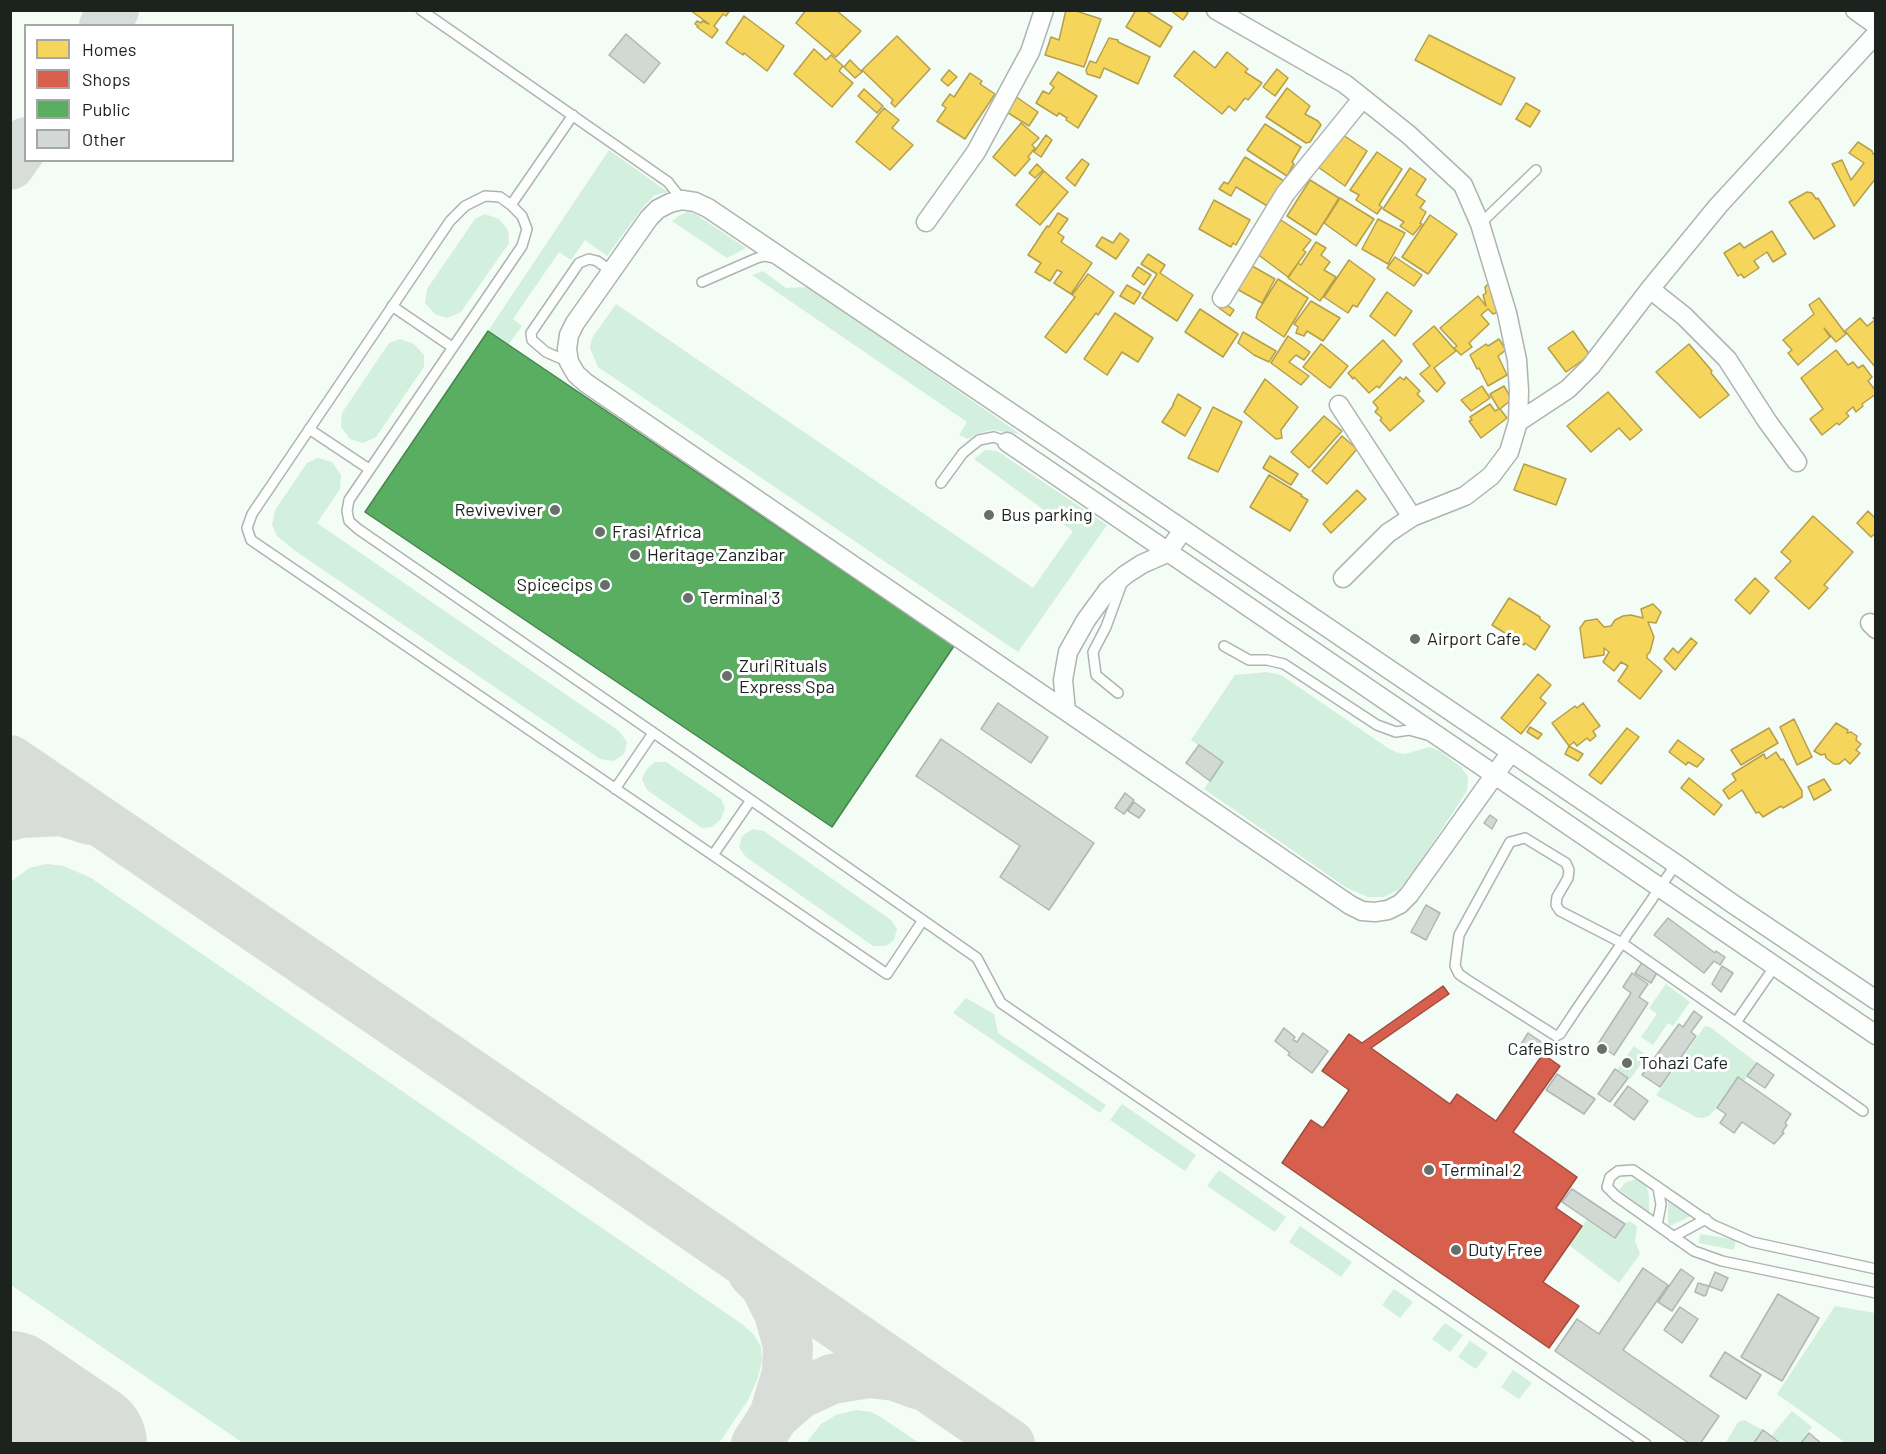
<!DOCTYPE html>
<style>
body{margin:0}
#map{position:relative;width:1886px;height:1454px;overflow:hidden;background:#f4fcf6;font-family:Barlow,sans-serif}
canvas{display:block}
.frame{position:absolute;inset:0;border:12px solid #1c221e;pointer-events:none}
.legend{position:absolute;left:24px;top:24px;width:210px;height:138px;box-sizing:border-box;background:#fff;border:2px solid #a4a7a5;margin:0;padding:8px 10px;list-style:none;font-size:18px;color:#1c221e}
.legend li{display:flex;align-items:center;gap:12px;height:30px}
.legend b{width:30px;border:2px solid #a4a7a5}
</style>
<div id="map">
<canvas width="1886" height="1454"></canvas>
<div class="frame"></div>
<ul class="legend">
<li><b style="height:16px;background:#f6d55c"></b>Homes</li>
<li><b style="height:16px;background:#d6604d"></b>Shops</li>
<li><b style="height:16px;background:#5aae61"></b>Public</li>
<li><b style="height:16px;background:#d2d9d4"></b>Other</li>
</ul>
</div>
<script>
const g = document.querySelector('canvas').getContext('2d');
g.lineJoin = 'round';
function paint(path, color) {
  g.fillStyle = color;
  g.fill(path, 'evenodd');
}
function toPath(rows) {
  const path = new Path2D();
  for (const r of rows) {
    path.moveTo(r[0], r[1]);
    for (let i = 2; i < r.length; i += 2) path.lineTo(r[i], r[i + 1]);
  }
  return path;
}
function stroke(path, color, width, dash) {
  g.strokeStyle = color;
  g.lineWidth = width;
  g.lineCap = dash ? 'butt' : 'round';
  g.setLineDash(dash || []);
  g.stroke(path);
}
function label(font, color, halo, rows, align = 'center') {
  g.font = font + ' Barlow,sans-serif';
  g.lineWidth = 6;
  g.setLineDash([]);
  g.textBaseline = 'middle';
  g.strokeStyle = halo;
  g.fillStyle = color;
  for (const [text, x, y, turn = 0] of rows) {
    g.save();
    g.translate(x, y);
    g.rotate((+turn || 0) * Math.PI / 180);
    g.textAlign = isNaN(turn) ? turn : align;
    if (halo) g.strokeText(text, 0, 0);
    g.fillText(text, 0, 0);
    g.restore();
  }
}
const green = toPath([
 [609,150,668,192,655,195,643,207,607,256,585,240,571,260,559,252,513,319,522,326,508,345,488,331],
 [687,212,695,214,746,248,727,258,672,221,680,215],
 [485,214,499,219,508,230,509,243,461,312,447,318,435,314,425,303,427,289,475,219],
 [763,271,786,288,809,287,1020,434,991,430,976,434,968,439,959,435,967,422,752,275],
 [616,304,1033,588,1073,531,974,459,985,450,997,451,1107,525,1018,652,598,367,590,348,592,338],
 [400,339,414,344,424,355,424,367,376,437,363,443,350,439,341,427,342,413,389,343],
 [318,458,332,462,341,475,340,489,317,523,619,731,627,742,624,754,614,761,600,759,294,550,277,536,272,525,275,510,307,463],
 [1267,672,1281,675,1388,748,1398,753,1405,754,1429,747,1440,751,1461,767,1468,777,1467,791,1408,880,1398,890,1384,897,1368,897,1347,888,1204,789,1223,762,1191,740,1235,675],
 [655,762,666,762,721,799,725,808,721,819,712,827,702,828,647,790,642,779,646,770],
 [753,829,764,831,891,920,897,929,894,940,886,946,873,946,746,857,739,847,742,836],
 [47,864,64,866,91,878,742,1324,754,1335,761,1347,762,1362,757,1380,748,1400,719,1443,243,1443,11,1285,11,882,29,868],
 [1666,984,1690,1002,1673,1026,1668,1023,1653,1045,1641,1037,1657,1014,1649,1008],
 [966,998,994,1014,998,1033,1106,1105,1100,1113,953,1013],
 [1705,1026,1710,1027,1757,1063,1744,1081,1738,1078,1717,1108,1709,1116,1702,1118,1696,1117,1656,1095],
 [1634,1046,1647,1056,1630,1079,1617,1070],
 [1122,1104,1196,1155,1185,1171,1110,1120],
 [1219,1170,1286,1217,1275,1232,1207,1186],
 [1637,1179,1646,1185,1649,1195,1649,1212,1619,1190,1626,1182],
 [1668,1201,1691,1216,1668,1227],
 [1587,1219,1615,1238,1625,1224,1629,1221,1637,1226,1635,1241,1640,1254,1619,1283,1569,1245],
 [1300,1226,1352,1262,1341,1277,1289,1242],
 [1700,1234,1736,1240,1734,1250,1699,1243],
 [1394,1289,1413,1302,1400,1318,1382,1305],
 [1835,1306,1875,1313,1876,1436,1873,1443,1846,1443,1777,1394],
 [1445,1323,1463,1335,1450,1352,1432,1339],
 [1470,1341,1488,1353,1476,1369,1458,1357],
 [1513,1370,1532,1383,1519,1399,1501,1387],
 [856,1410,871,1412,882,1418,919,1443,806,1443,821,1424,836,1415],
 [1792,1411,1812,1427,1800,1443,1781,1443,1771,1436],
 [1744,1420,1763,1430,1753,1443,1725,1444,1738,1422]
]);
const homes = toPath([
 [690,10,730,10,726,16,723,14,714,26,718,30,712,38,697,27,698,26,695,24,697,21,701,23,702,21,709,24,690,10],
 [806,10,836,10,861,31,836,57,796,23,806,10],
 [1066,10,1073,10,1101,19,1084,67,1045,55,1051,37,1059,40,1066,10],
 [1136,10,1145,10,1172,27,1160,47,1126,27,1136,10],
 [1170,10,1185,10,1188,13,1183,20,1170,10],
 [744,16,784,46,767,71,744,53,743,55,726,43,744,16],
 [1429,35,1515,78,1501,105,1415,60,1429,35],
 [897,36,930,69,895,107,891,103,893,100,862,70,897,36],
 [1109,38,1118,40,1118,42,1150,57,1138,84,1104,68,1100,78,1087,74,1086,70,1090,61,1096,63,1109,38],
 [814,49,826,60,831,55,843,66,839,71,853,83,832,107,794,74,814,49],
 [1194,51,1215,68,1227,52,1248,69,1245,72,1262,83,1248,100,1245,98,1235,111,1229,106,1222,114,1174,76,1194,51],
 [850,60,862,72,855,78,844,67,850,60],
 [1277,69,1288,78,1275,96,1263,87,1277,69],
 [949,70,957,77,948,86,941,80,949,70],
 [1058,72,1097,96,1078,128,1066,120,1067,118,1059,113,1057,116,1036,103,1043,91,1049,94,1054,87,1050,84,1058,72],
 [970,73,982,81,980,84,995,94,965,139,937,121,946,108,942,105,950,94,954,97,970,73],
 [1287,88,1310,106,1305,114,1318,121,1321,125,1310,142,1306,143,1266,117,1287,88],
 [864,89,883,106,877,113,858,96,864,89],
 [1015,96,1038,112,1029,126,1005,111,1015,96],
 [1526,103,1540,111,1530,127,1516,119,1526,103],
 [884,108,899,120,892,128,913,145,890,170,856,142,884,108],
 [1021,123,1039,138,1032,145,1035,148,1028,157,1030,159,1015,176,993,157,1021,123],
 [1265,124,1301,147,1292,162,1294,164,1287,176,1247,150,1265,124],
 [1046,135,1052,140,1041,157,1034,152,1046,135],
 [1343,135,1367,151,1345,186,1318,167,1343,135],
 [1858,142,1872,151,1873,154,1876,153,1876,178,1854,206,1832,164,1842,160,1851,180,1864,163,1849,153,1858,142],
 [1377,152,1402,169,1379,205,1382,207,1377,214,1356,200,1359,195,1350,190,1377,152],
 [1245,157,1284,181,1269,207,1236,187,1231,196,1219,189,1224,182,1228,184,1245,157],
 [1082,159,1089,164,1075,186,1066,178,1082,159],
 [1037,164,1043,170,1035,178,1029,173,1037,164],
 [1410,168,1426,179,1416,195,1425,201,1420,208,1426,212,1420,223,1422,224,1413,235,1400,226,1404,222,1383,209,1410,168],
 [1044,171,1068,192,1040,225,1016,205,1044,171],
 [1310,180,1339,198,1316,235,1287,216,1310,180],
 [1807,192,1812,193,1816,199,1818,198,1835,226,1814,239,1789,202,1807,192],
 [1340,198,1374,219,1356,246,1324,223,1340,198],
 [1214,200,1250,220,1236,245,1233,243,1231,247,1199,229,1214,200],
 [1058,213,1068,219,1058,233,1064,237,1061,242,1092,263,1071,294,1054,283,1062,272,1057,270,1050,281,1035,272,1041,263,1028,255,1047,226,1049,227,1058,213],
 [1430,215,1457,234,1428,274,1402,257,1430,215],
 [1378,219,1405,233,1388,264,1362,249,1378,219],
 [1281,220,1311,240,1303,250,1306,252,1288,277,1256,253,1277,221,1280,222,1281,220],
 [1772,231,1786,254,1773,262,1767,252,1754,261,1759,268,1744,278,1741,274,1738,276,1724,253,1740,243,1744,248,1772,231],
 [1120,233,1129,240,1116,259,1096,246,1102,237,1113,243,1120,233],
 [1316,242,1326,248,1321,255,1330,262,1324,270,1336,277,1320,301,1288,278,1298,263,1301,265,1316,242],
 [1148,254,1165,265,1160,273,1193,295,1177,321,1142,298,1157,274,1141,264,1148,254],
 [1395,257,1422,275,1414,286,1387,268,1395,257],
 [1349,260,1375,279,1357,307,1353,305,1348,313,1324,297,1349,260],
 [1247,263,1275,279,1262,303,1235,288,1247,263],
 [1138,267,1151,275,1144,285,1132,276,1138,267],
 [1088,274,1114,292,1098,315,1096,313,1066,353,1045,337,1075,297,1072,295,1088,274],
 [1278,279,1308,298,1284,337,1256,318,1258,311,1278,279],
 [1494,279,1501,311,1493,314,1488,309,1481,315,1489,324,1469,343,1472,347,1461,355,1454,348,1457,346,1440,328,1478,296,1486,306,1483,295,1486,293,1485,287,1494,279],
 [1127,285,1141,293,1134,304,1120,296,1127,285],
 [1387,292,1412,311,1395,336,1370,316,1387,292],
 [1819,298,1846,334,1836,342,1824,328,1830,337,1798,365,1788,353,1792,350,1783,340,1814,314,1809,305,1819,298],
 [1311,301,1340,318,1323,341,1307,331,1304,336,1296,333,1298,327,1294,324,1311,301],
 [1224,303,1234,310,1230,316,1219,308,1224,303],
 [1200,309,1238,334,1223,357,1185,332,1200,309],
 [1115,313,1153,338,1138,362,1122,352,1107,375,1084,359,1115,313],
 [1876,316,1876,368,1845,331,1860,318,1867,326,1875,320,1873,318,1876,316],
 [1434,326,1456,351,1434,368,1445,383,1437,392,1420,374,1430,366,1413,344,1434,326],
 [1573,331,1590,355,1566,372,1548,348,1573,331],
 [1243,332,1276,351,1269,362,1254,355,1238,343,1243,332],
 [1288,336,1310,352,1304,360,1296,355,1289,362,1309,376,1301,385,1271,363,1288,336],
 [1499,339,1506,350,1498,356,1507,375,1488,386,1479,368,1477,369,1470,355,1486,344,1488,346,1499,339],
 [1383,340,1402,361,1379,388,1377,386,1369,393,1354,377,1353,379,1348,373,1383,340],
 [1321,344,1348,366,1330,388,1303,367,1321,344],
 [1689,344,1712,371,1711,373,1729,395,1700,418,1656,372,1689,344],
 [1836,350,1848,365,1853,362,1858,368,1863,365,1872,377,1868,381,1876,391,1876,394,1862,404,1863,406,1856,412,1853,407,1846,413,1849,416,1839,425,1837,423,1822,435,1810,419,1823,409,1801,378,1836,350],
 [1400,377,1404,380,1406,377,1420,391,1417,394,1424,401,1390,431,1380,420,1382,418,1375,412,1378,408,1373,402,1400,377],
 [1265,379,1298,407,1281,430,1282,438,1276,439,1244,412,1265,379],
 [1482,386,1490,398,1471,411,1461,400,1482,386],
 [1504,386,1511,398,1510,401,1500,409,1507,418,1481,438,1469,421,1472,420,1470,417,1490,404,1495,411,1499,409,1490,394,1504,386],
 [1608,392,1642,430,1630,440,1619,428,1591,452,1567,426,1608,392],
 [1178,394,1201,408,1185,436,1162,422,1174,404,1173,404,1178,394],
 [1213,407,1242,422,1218,472,1188,458,1213,407],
 [1324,416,1342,431,1309,468,1291,452,1324,416],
 [1342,436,1357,449,1327,484,1312,471,1342,436],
 [1270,456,1298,474,1291,485,1263,468,1270,456],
 [1524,464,1566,479,1556,505,1514,490,1524,464],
 [1269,475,1302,495,1301,496,1308,500,1290,531,1250,507,1269,475],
 [1357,490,1366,499,1331,533,1323,524,1357,490],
 [1868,511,1874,517,1876,516,1876,533,1871,537,1857,523,1868,511],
 [1813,516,1853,552,1824,585,1828,588,1809,609,1775,578,1791,561,1781,552,1813,516],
 [1755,578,1769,591,1750,614,1735,600,1755,578],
 [1509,598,1540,617,1540,619,1550,626,1535,650,1525,643,1524,645,1492,625,1509,598],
 [1653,604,1661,612,1656,623,1648,622,1654,637,1650,652,1647,655,1647,658,1662,671,1640,699,1618,681,1628,666,1621,662,1614,671,1603,662,1609,652,1604,648,1604,655,1584,658,1580,628,1585,621,1597,619,1604,627,1611,626,1615,620,1623,616,1631,615,1643,618,1641,609,1653,604],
 [1691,638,1697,643,1675,670,1664,659,1673,648,1678,653,1691,638],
 [1538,674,1551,685,1540,698,1546,703,1521,734,1501,718,1538,674],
 [1583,703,1600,726,1593,731,1596,736,1590,741,1587,738,1577,746,1574,742,1569,746,1552,723,1575,706,1577,708,1583,703],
 [1794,719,1812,757,1797,765,1780,727,1794,719],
 [1836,723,1848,730,1847,733,1851,732,1857,736,1856,740,1861,744,1856,750,1860,753,1850,764,1845,759,1839,764,1834,764,1826,758,1825,754,1821,755,1814,751,1836,723],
 [1530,727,1542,734,1538,739,1527,732,1530,727],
 [1627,728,1639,737,1601,784,1589,775,1627,728],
 [1769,728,1778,743,1741,765,1731,750,1769,728],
 [1678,740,1704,759,1697,767,1688,762,1686,765,1669,752,1678,740],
 [1569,746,1583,754,1578,761,1565,754,1569,746],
 [1776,752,1781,760,1783,759,1802,791,1802,797,1783,808,1781,806,1763,817,1759,812,1756,813,1742,790,1729,799,1723,790,1736,780,1732,774,1764,754,1766,759,1776,752],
 [1689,778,1722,805,1714,815,1681,788,1689,778],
 [1824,779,1831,790,1814,800,1808,787,1824,779]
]);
const shops = toPath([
 [1443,986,1449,994,1371,1048,1450,1104,1457,1094,1496,1121,1543,1054,1560,1066,1513,1132,1577,1177,1556,1208,1582,1226,1543,1282,1579,1306,1549,1348,1282,1163,1311,1120,1323,1128,1349,1090,1322,1071,1349,1034,1362,1043,1443,986]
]);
const public = toPath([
 [488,331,954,646,832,827,365,512,488,331]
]);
const taxiway = toPath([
 [104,26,114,10],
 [10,165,26,142],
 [10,760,609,1168,1010,1444],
 [10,816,20,813,62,811,91,820],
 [753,1273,765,1285,779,1313,788,1346,787,1373,774,1416,756,1444],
 [774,1416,799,1394,832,1379,869,1373,895,1376,917,1384]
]);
const runway = toPath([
 [10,1393,85,1444]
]);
const building = toPath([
 [626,34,660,63,644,83,609,55,626,34],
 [998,703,1048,737,1031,763,981,729,998,703],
 [941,739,1094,843,1049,910,1000,877,1020,846,916,776,941,739],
 [1199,745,1223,762,1210,781,1186,763,1199,745],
 [1125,793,1134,800,1124,814,1115,808,1125,793],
 [1134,802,1145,810,1139,818,1128,811,1134,802],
 [1490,815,1497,820,1492,829,1484,823,1490,815],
 [1426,905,1440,913,1426,940,1411,932,1426,905],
 [1668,918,1715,953,1716,951,1725,957,1720,965,1714,961,1704,973,1654,935,1668,918],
 [1643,961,1658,971,1651,983,1635,973,1643,961],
 [1722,966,1733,973,1721,992,1712,984,1722,966],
 [1632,973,1648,984,1639,997,1648,1003,1614,1055,1598,1044,1631,993,1623,987,1632,973],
 [1694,1011,1702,1017,1691,1032,1696,1036,1660,1087,1642,1075,1679,1024,1683,1027,1694,1011],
 [1284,1028,1295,1037,1293,1040,1297,1042,1303,1033,1328,1051,1312,1073,1288,1055,1290,1053,1275,1041,1284,1028],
 [1528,1033,1546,1045,1538,1056,1535,1054,1534,1056,1520,1046,1528,1033],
 [1757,1063,1774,1075,1765,1088,1747,1076,1757,1063],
 [1615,1069,1628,1078,1610,1102,1598,1094,1615,1069],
 [1557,1074,1595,1099,1584,1114,1546,1090,1557,1074],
 [1738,1077,1791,1114,1785,1123,1787,1125,1782,1132,1784,1133,1774,1144,1742,1122,1734,1133,1720,1123,1726,1114,1717,1108,1738,1077],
 [1628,1086,1648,1101,1634,1120,1614,1105,1628,1086],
 [1572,1189,1625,1224,1615,1238,1562,1202,1572,1189],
 [1643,1268,1668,1285,1623,1350,1719,1416,1700,1444,1690,1444,1555,1351,1577,1319,1599,1334,1643,1268],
 [1681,1269,1694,1278,1672,1311,1658,1302,1681,1269],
 [1715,1272,1728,1278,1722,1291,1709,1286,1715,1272],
 [1698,1283,1709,1286,1706,1295,1704,1296,1695,1292,1698,1283],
 [1778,1294,1819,1318,1782,1381,1741,1357,1778,1294],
 [1680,1307,1698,1319,1682,1343,1664,1330,1680,1307],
 [1725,1352,1761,1375,1746,1399,1710,1376,1725,1352],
 [1763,1430,1771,1436,1781,1444,1753,1444,1763,1430],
 [1809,1433,1822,1444,1800,1444,1809,1433]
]);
const service = toPath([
 [421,10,668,182,682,200],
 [573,115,511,205,500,197,485,196,465,206,450,221,252,514,247,528,251,540,887,974,923,920],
 [511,205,522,216,527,229,522,246,349,500,347,511,349,521,358,529,751,800,713,855],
 [1480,224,1536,170],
 [702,282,757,258,765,256,775,258],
 [392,306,452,347],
 [569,362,546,352,532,340,531,333,579,263,589,259,597,261,611,271],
 [309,429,369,469],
 [941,483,963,453,979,440,994,437,1007,442],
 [1224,646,1249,660,1267,660,1284,664,1377,725,1396,732,1409,730,1427,735],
 [1118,693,1096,675,1093,652,1106,627,1122,583],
 [615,789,653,733],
 [751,800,977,958,1001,1003,1646,1444],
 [1676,864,1646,908,1627,935,1622,943,1578,1007,1560,1034,1556,1036,1466,979,1459,974,1455,966,1459,935,1510,842,1525,838,1566,863,1569,870,1568,878,1557,897,1556,905,1560,911,1622,943,1863,1111],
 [1737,1021,1775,966],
 [1657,1225,1661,1205,1658,1187],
 [1673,1237,1706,1219],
 [1876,1269,1752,1242,1713,1225,1633,1170,1618,1171,1610,1177,1607,1187,1616,1196,1694,1251,1722,1261,1876,1293]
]);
const minor = toPath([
 [1216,10,1345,84,1409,135,1463,185,1480,224,1507,313,1517,360,1519,391,1518,422,1509,452,1491,476,1465,496,1412,517,1388,533,1343,578],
 [1855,10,1876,25],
 [926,222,976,152,1030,52,1044,10],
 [1650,289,1684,316,1727,359,1767,421,1797,462],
 [1222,298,1285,194,1362,99],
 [1339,405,1412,517],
 [1518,422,1568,389,1591,366,1650,289,1718,206,1876,34],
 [1007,442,1876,1035],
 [1870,623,1876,629],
 [1066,711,1063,680,1068,652,1086,620,1108,590,1125,575,1142,564,1167,553,1183,530],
 [1511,752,1409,895,1400,904,1388,910,1375,912,1362,911,1350,905,586,383,576,374,569,362,567,349,569,335,575,323,649,218,658,209,670,203,682,200,695,202,708,208,1026,423,1676,864,1733,904,1876,1000]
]);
const markers = [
 [555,510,6,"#686e6a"],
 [989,515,6,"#686e6a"],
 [600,532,6,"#686e6a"],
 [635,555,6,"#686e6a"],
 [605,585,6,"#686e6a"],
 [688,598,6,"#686e6a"],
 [1415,639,6,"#686e6a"],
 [727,676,6,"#686e6a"],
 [1602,1049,6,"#686e6a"],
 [1627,1063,6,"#686e6a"],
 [1429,1170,6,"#686e6a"],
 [1456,1250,6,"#686e6a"]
];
const poiNames = [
 ["Reviveviver",543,510,"right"],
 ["Bus parking",1001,515],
 ["Frasi Africa",612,532],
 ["Heritage Zanzibar",647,555],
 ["Spicecips",593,585,"right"],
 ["Terminal 3",700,598],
 ["Airport Cafe",1427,639],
 ["Zuri Rituals",739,666],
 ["Express Spa",739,687],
 ["CafeBistro",1590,1049,"right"],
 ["Tohazi Cafe",1639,1063],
 ["Terminal 2",1441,1170],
 ["Duty Free",1468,1250]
];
paint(green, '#d3efdd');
paint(homes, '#f6d55c');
stroke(homes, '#b59f49', 1.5);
paint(shops, '#d6604d');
stroke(shops, '#9e4d3f', 1.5);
paint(public, '#5aae61');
stroke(public, '#47844d', 1.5);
stroke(taxiway, '#d8ddda', 50);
stroke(runway, '#d8ddda', 124);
paint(building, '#d2d9d4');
stroke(building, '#b0b7b2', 1.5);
stroke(service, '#aeb4b0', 12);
stroke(minor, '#aeb4b0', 21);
stroke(service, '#fdfffe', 9);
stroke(minor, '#fdfffe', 18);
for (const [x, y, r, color] of markers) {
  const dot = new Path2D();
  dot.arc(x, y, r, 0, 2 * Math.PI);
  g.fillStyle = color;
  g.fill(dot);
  stroke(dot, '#fff', 2);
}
label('18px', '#1c221e', '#fff', poiNames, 'left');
</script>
